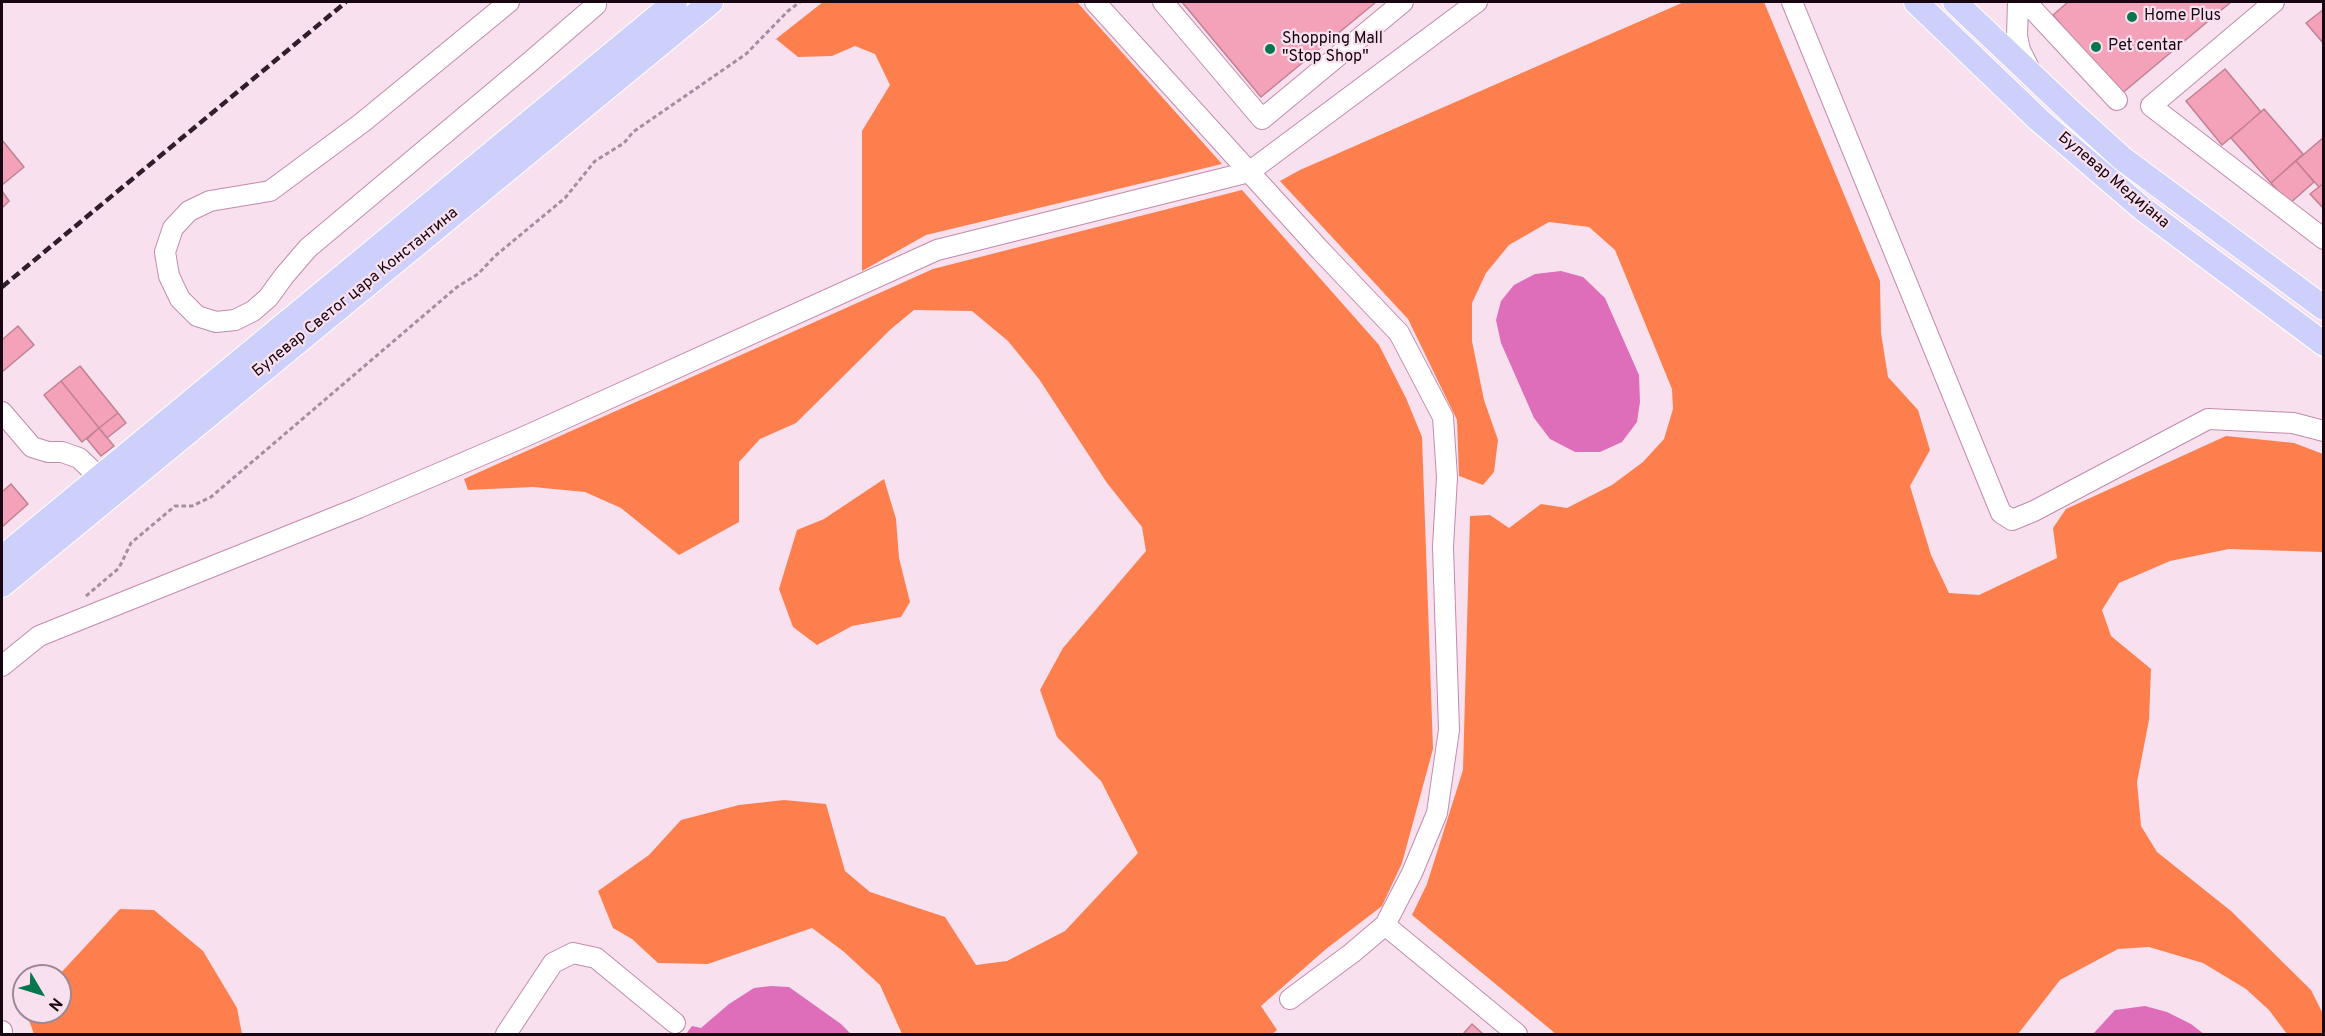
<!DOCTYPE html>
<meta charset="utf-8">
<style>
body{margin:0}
#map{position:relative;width:2325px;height:1036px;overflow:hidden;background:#f8e0ee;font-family:Overpass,sans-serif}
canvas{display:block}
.frame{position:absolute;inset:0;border:3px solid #170511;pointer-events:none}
.north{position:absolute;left:12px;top:964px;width:60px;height:60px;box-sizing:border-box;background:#f8e0ee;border:2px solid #9e8896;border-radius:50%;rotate:128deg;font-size:16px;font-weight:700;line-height:24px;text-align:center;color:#170511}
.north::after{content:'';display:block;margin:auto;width:21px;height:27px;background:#07754e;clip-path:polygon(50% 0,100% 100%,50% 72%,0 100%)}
</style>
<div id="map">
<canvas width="2325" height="1036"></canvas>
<div class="frame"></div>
<div class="north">N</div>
</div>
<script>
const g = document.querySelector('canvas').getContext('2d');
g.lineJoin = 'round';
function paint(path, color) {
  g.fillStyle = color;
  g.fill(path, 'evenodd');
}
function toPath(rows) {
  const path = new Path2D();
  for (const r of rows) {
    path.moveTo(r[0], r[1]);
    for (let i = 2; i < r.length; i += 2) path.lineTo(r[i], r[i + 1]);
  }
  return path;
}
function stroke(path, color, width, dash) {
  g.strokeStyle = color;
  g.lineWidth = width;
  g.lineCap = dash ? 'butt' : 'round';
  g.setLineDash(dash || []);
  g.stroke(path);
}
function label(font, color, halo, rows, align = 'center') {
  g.font = font + ' Overpass,sans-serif';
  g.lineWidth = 4.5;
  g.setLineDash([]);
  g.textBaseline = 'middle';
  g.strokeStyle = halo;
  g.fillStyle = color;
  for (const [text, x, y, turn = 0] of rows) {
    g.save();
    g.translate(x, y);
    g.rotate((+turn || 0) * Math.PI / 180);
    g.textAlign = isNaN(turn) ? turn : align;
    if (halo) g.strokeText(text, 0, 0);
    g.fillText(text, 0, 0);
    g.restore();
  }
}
const forest = toPath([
 [823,2,1077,2,1222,164,926,235,862,271,862,131,890,85,875,54,855,46,832,56,798,57,776,39],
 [1684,2,1764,2,1880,281,1881,333,1888,377,1918,410,1930,450,1910,486,1931,555,1949,593,1979,595,2057,558,2053,528,2066,509,2226,436,2294,443,2323,454,2323,552,2229,549,2170,561,2119,583,2102,610,2111,636,2151,669,2149,720,2137,782,2141,826,2157,852,2231,911,2311,990,2323,1014,2323,1034,2287,1034,2269,1010,2246,989,2203,963,2149,947,2118,949,2060,980,2018,1034,1556,1034,1412,915,1427,884,1463,770,1470,516,1490,515,1509,528,1541,504,1567,508,1612,485,1643,462,1664,439,1673,409,1672,389,1615,250,1589,227,1549,222,1509,245,1486,273,1472,303,1472,341,1484,400,1498,440,1494,472,1483,485,1459,476,1457,420,1408,319,1280,181,1300,170],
 [1242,190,1379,345,1406,398,1422,437,1433,749,1402,863,1382,906,1326,949,1261,1006,1277,1030,1272,1034,902,1034,880,985,843,951,812,928,708,964,658,963,632,939,613,928,598,891,649,855,681,820,739,805,784,800,826,804,845,871,870,892,945,917,976,965,1007,961,1065,931,1138,853,1101,781,1057,737,1040,690,1063,648,1146,551,1142,527,1107,483,1039,379,1008,341,972,311,914,310,891,329,796,423,760,439,739,462,739,522,679,555,621,508,585,492,533,487,468,490,464,479,933,269],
 [884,479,896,519,899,558,910,602,901,617,852,626,817,645,793,627,779,589,797,530,824,519],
 [120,909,154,910,203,951,237,1008,242,1034,34,1034,26,1012,60,1012,60,976,58,976]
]);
const water = toPath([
 [1561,271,1583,277,1605,298,1639,375,1640,402,1637,422,1622,442,1600,452,1575,452,1550,439,1534,418,1501,343,1496,320,1501,301,1514,285,1535,274],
 [771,986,789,987,841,1024,851,1034,686,1034,692,1026,701,1028,729,1004,754,988],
 [2145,1006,2167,1012,2191,1024,2204,1034,2093,1034,2115,1010]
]);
const building = toPath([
 [1182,2,1376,2,1261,97,1182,2],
 [2068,2,2231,2,2120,95,2053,15,2068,2],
 [2324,9,2324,44,2306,23,2324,9],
 [2225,69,2261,112,2222,145,2186,101,2225,69],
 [2264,109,2303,154,2271,183,2231,138,2264,109],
 [2324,137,2324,183,2319,187,2296,161,2324,137],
 [2,140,24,167,2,185,2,140],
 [2296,161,2314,182,2289,204,2271,183,2296,161],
 [2324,183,2324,209,2310,194,2324,183],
 [2,191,9,201,2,208,2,191],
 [18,326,34,345,2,372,2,340,18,326],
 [80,366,118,413,99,428,61,381,80,366],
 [61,381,99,428,82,442,44,395,61,381],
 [118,413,126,423,107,438,99,428,118,413],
 [99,428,114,446,101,456,87,439,99,428],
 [11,484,28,504,2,527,2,492,11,484],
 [1472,1024,1483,1034,1463,1034,1472,1024]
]);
const path = toPath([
 [86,596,119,568,131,543,175,506,192,506,211,497,457,287,478,274,495,256,565,198,595,161,624,143,633,132,746,54,788,11,800,2]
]);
const minor = toPath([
 [509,2,363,122,270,191,210,201,189,211,173,228,165,252,169,276,180,299,197,316,216,322,235,320,253,311,268,298,284,276,308,248,530,62,596,5,596,2],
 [1095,2,1321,251,1399,333,1443,417,1447,477,1443,547,1449,730,1437,813,1412,873,1385,925,1352,953,1290,999],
 [1163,2,1262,119,1403,2],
 [1792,2,2001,513,2012,520,2034,511,2208,419,2293,423,2324,431],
 [2018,2,2017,36,2020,50,2030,70],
 [2026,2,2117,100],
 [2274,2,2151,106,2324,239],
 [2,412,32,447,48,452,62,452,79,458,99,477],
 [2,666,39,636,358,508,526,436,937,250,1249,172,1477,2],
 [1385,925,1517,1034],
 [2,1031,2,1034],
 [506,1034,553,963,573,953,596,958,675,1023]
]);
const major = toPath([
 [1916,2,2039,120,2143,209,2324,344],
 [1955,2,2072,113,2123,159,2324,308],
 [2,558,675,2],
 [2,585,711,2]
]);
const rail = toPath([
 [2,287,346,2]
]);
const markers = [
 [2132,17,6,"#07754e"],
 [2096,47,6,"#07754e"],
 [1270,49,6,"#07754e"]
];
const poiNames = [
 ["Home Plus",2144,17],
 ["Shopping Mall",1282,40],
 ["\"Stop Shop\"",1282,58],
 ["Pet centar",2108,47]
];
const streetNames = [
 ["Булевар Медијана",2113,181,40],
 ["Булевар Светог цара Константина",356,293,-39]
];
paint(forest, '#fd7f4e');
paint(water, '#df6eba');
paint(building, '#f4a2b9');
stroke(building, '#c08193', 1.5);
stroke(minor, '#c28bad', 22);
stroke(major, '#fff', 26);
stroke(path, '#a58f9c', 3, [4.5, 3]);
stroke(minor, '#fff', 20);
stroke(major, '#ced0fc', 24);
stroke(rail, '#311e2a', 4.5, [9, 4.5]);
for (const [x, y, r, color] of markers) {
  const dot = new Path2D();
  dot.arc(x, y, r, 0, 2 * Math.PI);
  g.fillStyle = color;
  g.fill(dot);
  stroke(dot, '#f8e0ee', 2);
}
label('16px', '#170511', '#f8e0ee', poiNames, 'left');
label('16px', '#170511', '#f8e0ee', streetNames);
</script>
